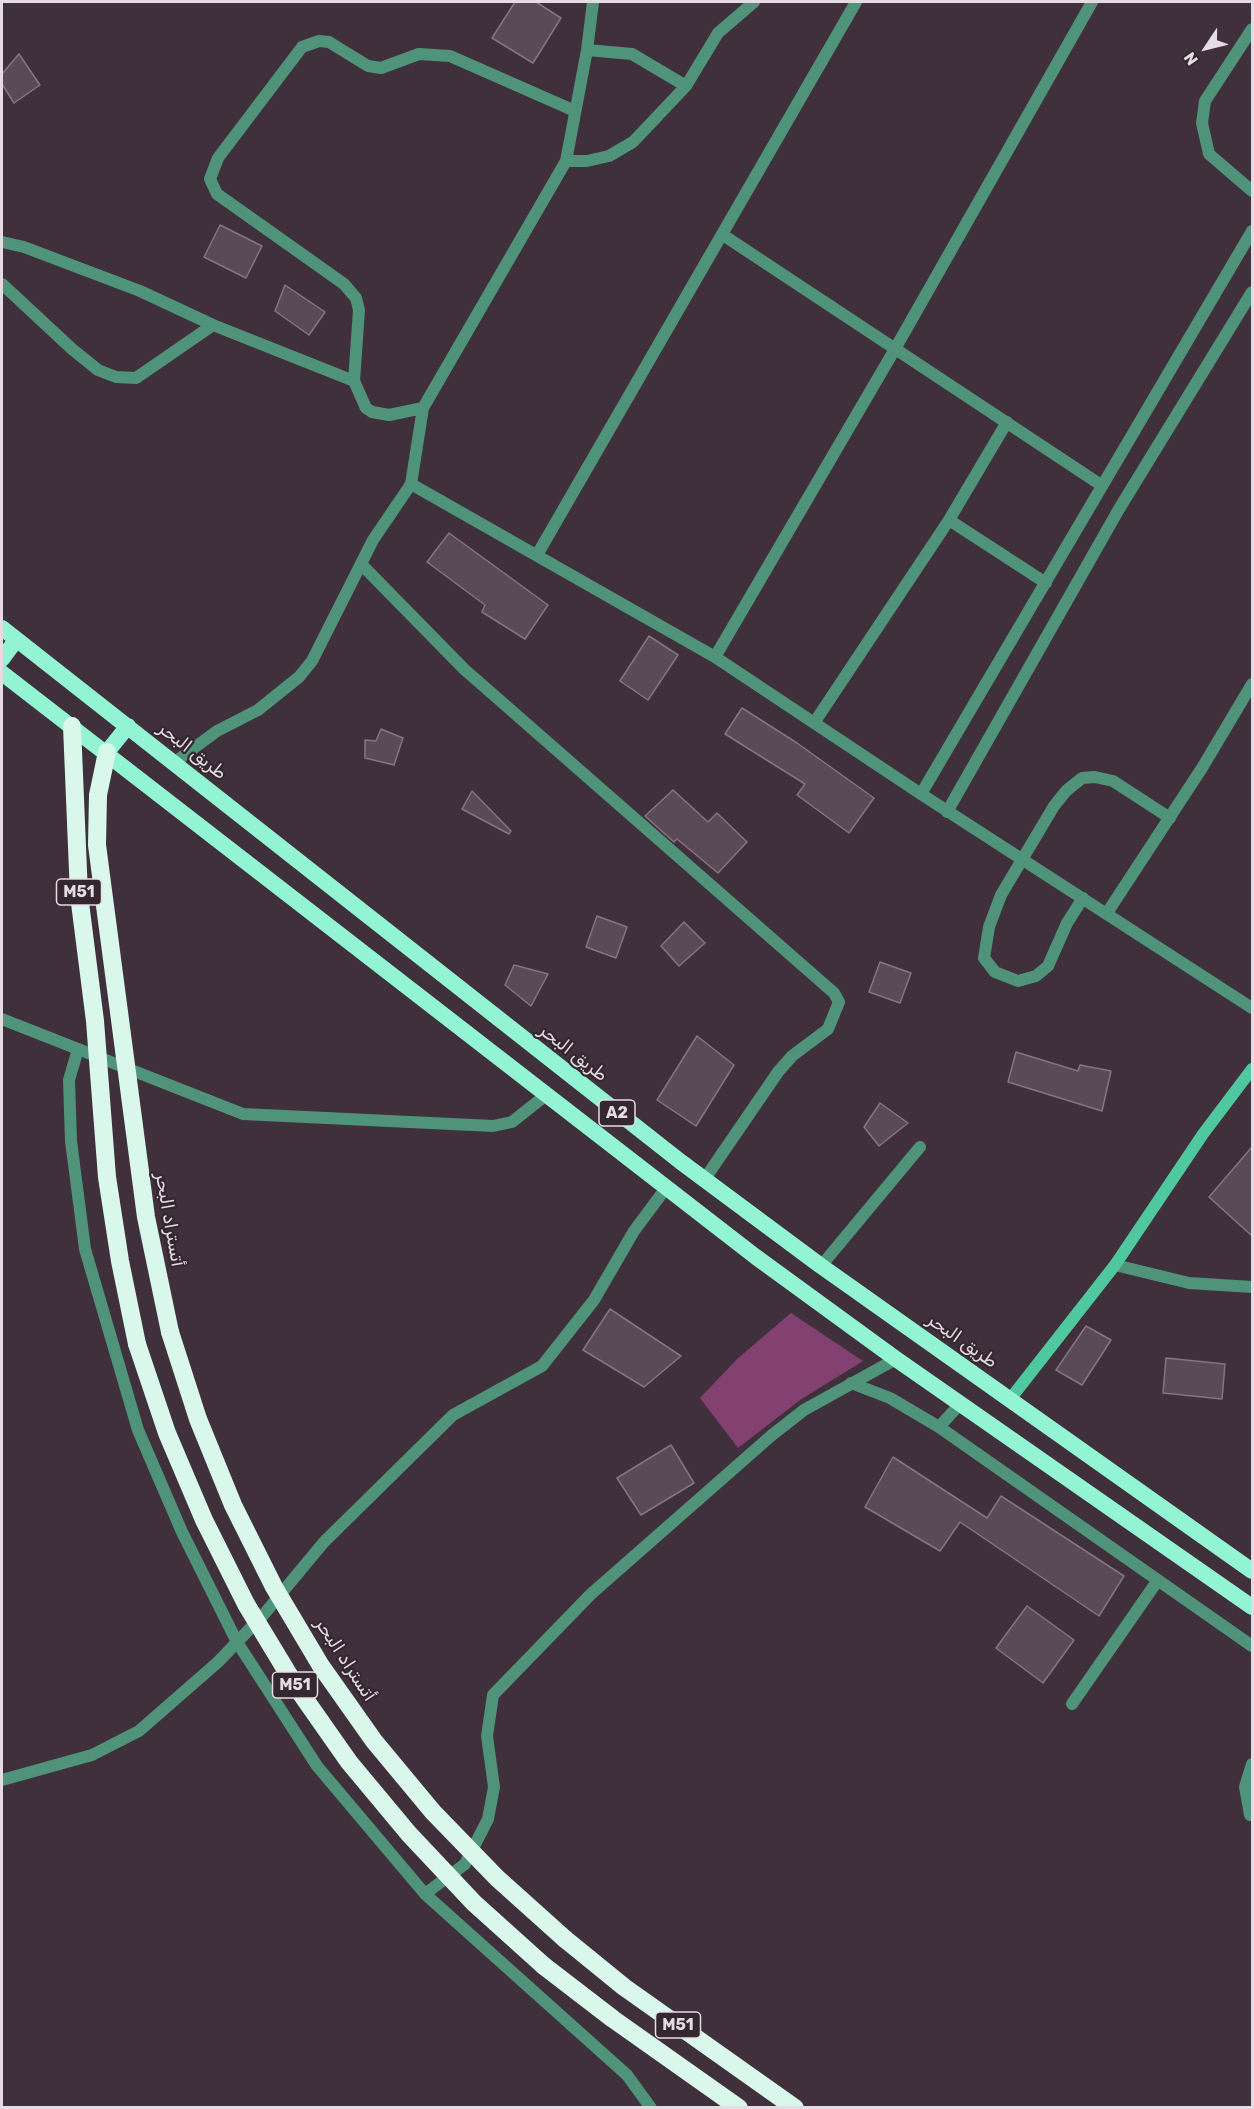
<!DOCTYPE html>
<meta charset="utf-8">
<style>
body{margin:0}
#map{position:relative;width:1254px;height:2109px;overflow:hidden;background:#40303b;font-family:Rubik,sans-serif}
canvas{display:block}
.frame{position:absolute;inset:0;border:3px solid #e5dbe2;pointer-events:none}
.north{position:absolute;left:1176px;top:18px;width:60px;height:60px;-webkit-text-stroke:4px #352730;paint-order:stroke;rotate:235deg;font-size:16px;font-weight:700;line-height:24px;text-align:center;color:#e5dbe2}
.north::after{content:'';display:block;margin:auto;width:21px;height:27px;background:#e5dbe2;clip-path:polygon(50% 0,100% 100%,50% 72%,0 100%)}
</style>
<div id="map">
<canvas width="1254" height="2109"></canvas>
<div class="frame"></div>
<div class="north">N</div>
</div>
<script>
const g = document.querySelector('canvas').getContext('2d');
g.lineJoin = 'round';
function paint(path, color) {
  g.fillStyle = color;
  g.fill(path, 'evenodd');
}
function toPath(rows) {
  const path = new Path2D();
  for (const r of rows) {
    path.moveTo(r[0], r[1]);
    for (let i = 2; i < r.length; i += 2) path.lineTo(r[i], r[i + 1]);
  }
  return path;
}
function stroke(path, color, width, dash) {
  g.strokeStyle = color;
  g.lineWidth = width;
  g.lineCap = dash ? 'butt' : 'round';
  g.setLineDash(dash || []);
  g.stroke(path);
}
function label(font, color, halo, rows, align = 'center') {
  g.font = font + ' Rubik,"Noto Naskh Arabic",sans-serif';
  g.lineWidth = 4.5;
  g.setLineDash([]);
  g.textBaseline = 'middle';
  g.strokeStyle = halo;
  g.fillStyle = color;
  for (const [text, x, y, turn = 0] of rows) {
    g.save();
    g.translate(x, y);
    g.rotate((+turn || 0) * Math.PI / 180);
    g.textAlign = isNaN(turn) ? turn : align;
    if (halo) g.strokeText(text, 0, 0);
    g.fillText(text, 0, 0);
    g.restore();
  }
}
const green = toPath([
 [791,1313,863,1361,800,1400,738,1448,700,1398,737,1359]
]);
const building = toPath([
 [515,2,536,2,561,18,533,63,492,38,515,2],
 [19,54,40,85,14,103,2,84,2,74,19,54],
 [220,225,262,246,246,278,204,257,220,225],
 [285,285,325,312,309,335,275,311,285,285],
 [449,533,548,605,525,639,482,612,485,605,427,562,449,533],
 [649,636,678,655,648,700,620,681,649,636],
 [742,708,797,743,874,798,849,833,797,795,805,784,725,734,742,708],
 [381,729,403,738,394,765,365,758,365,740,376,741,381,729],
 [673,790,708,822,717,813,747,842,718,873,677,839,674,842,645,816,673,790],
 [472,791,511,831,509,834,462,809,472,791],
 [597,916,627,927,616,958,586,947,597,916],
 [684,922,705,943,679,966,661,946,684,922],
 [880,962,911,973,900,1003,869,992,880,962],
 [514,965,548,974,531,1006,505,985,514,965],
 [697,1036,734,1065,696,1126,657,1100,697,1036],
 [1016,1052,1078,1071,1080,1065,1111,1071,1102,1111,1008,1082,1016,1052],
 [880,1103,908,1123,879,1146,864,1127,880,1103],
 [1252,1147,1252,1236,1209,1197,1252,1147],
 [610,1309,681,1356,644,1387,583,1350,610,1309],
 [1086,1326,1111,1340,1082,1385,1056,1370,1086,1326],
 [1166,1358,1225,1364,1222,1399,1163,1393,1166,1358],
 [671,1445,694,1483,641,1515,617,1478,671,1445],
 [893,1457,987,1518,1001,1496,1124,1576,1099,1616,960,1522,940,1551,865,1507,893,1457],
 [1027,1606,1074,1640,1043,1683,996,1648,1027,1606]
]);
const service = toPath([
 [2,1019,243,1114,493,1126,512,1122,546,1095],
 [2,1780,92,1755,139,1731,218,1662,265,1613,324,1542,453,1415,542,1366,594,1300,634,1231,666,1188]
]);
const minor = toPath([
 [1252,29,1205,101,1202,123,1209,154,1252,191],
 [587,50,632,54,686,86],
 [566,161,587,161,609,156,633,142,686,86,718,33,754,2],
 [723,235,1101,485],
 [2,242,24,247,140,291,213,325,354,381],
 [2,284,72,349,98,370,116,377,136,378,213,325],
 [423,408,389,415,372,412,366,408,354,381,359,310,356,298,344,284,217,194,210,179,218,158,302,47,319,41,329,42,368,66,381,68,419,54,450,56,575,111],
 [411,484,715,657,921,794,1252,1008],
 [949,520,1046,583],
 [537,555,856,2],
 [361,564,464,669,834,993,839,1002,828,1029,792,1056,778,1072,704,1180],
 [715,657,895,349,1092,2],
 [814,723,949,520,1007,422],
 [175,762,217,731,258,710,299,677,312,661,373,540,411,484,423,408,566,161,587,50,593,2],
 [921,794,1252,231],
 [947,812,1119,509,1252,292],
 [1083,898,1067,923,1048,966,1036,976,1018,981,995,972,984,958,989,927,1001,895,1054,806,1066,791,1082,778,1095,777,1113,781,1170,818],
 [1107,913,1202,768,1252,684],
 [78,1049,69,1080,71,1141,85,1249,138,1430,182,1532,237,1642,317,1766,425,1894],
 [1115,1265,1189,1283,1252,1287],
 [821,1266,920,1147],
 [851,1383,890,1398,939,1427,1252,1646],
 [939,1427,960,1404],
 [1072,1704,1158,1580],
 [1250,1815,1245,1787,1252,1764],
 [651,2108,627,2075,425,1894,465,1864,488,1819,494,1787,487,1736,493,1695,591,1594,772,1435,804,1410,896,1359]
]);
const secondary = toPath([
 [1011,1398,1115,1265,1203,1134,1252,1069]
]);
const trunk = toPath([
 [2,628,681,1162,821,1266,1252,1571],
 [2,659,16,640],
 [2,673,756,1257,896,1359,1252,1607],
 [107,752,128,726]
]);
const motorway = toPath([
 [72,726,79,895,95,1021,107,1177,120,1261,137,1344],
 [107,752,98,795,97,845,146,1217,170,1332],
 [565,1939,624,1987,795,2108],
 [544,1966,613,2019,739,2108]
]);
const motorwayBridge = toPath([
 [170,1332,198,1419,233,1505,274,1587,321,1666,374,1741,433,1812,497,1878,565,1939],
 [137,1344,167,1433,204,1520,246,1604,295,1685,349,1762,409,1834,474,1903,544,1966]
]);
const shields = [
 [79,892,45],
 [617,1113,36],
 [295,1685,45],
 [678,2025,45]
];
const shieldNames = [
 ["M51",79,892],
 ["A2",617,1113],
 ["M51",295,1685],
 ["M51",678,2025]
];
const streetNames = [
 ["طريق البحر",192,751,38],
 ["طريق البحر",573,1053,38],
 ["أتستراد البحر",169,1220,80],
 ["طريق البحر",962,1341,35],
 ["أتستراد البحر",345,1660,57]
];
paint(green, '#824171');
paint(building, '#5a4a55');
stroke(building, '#867480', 1.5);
stroke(service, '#4e937a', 12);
stroke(minor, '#4e937a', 12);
stroke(secondary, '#50c89f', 12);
stroke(trunk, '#92f4d3', 16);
stroke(motorway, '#d9f7ea', 18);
stroke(motorwayBridge, '#d9f7ea', 18);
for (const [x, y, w] of shields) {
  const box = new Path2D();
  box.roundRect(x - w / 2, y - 13, w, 26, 4.5);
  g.fillStyle = '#352730';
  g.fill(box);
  stroke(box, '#e5dbe2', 1.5);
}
label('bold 16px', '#e5dbe2', null, shieldNames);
label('18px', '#e5dbe2', '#352730', streetNames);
</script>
